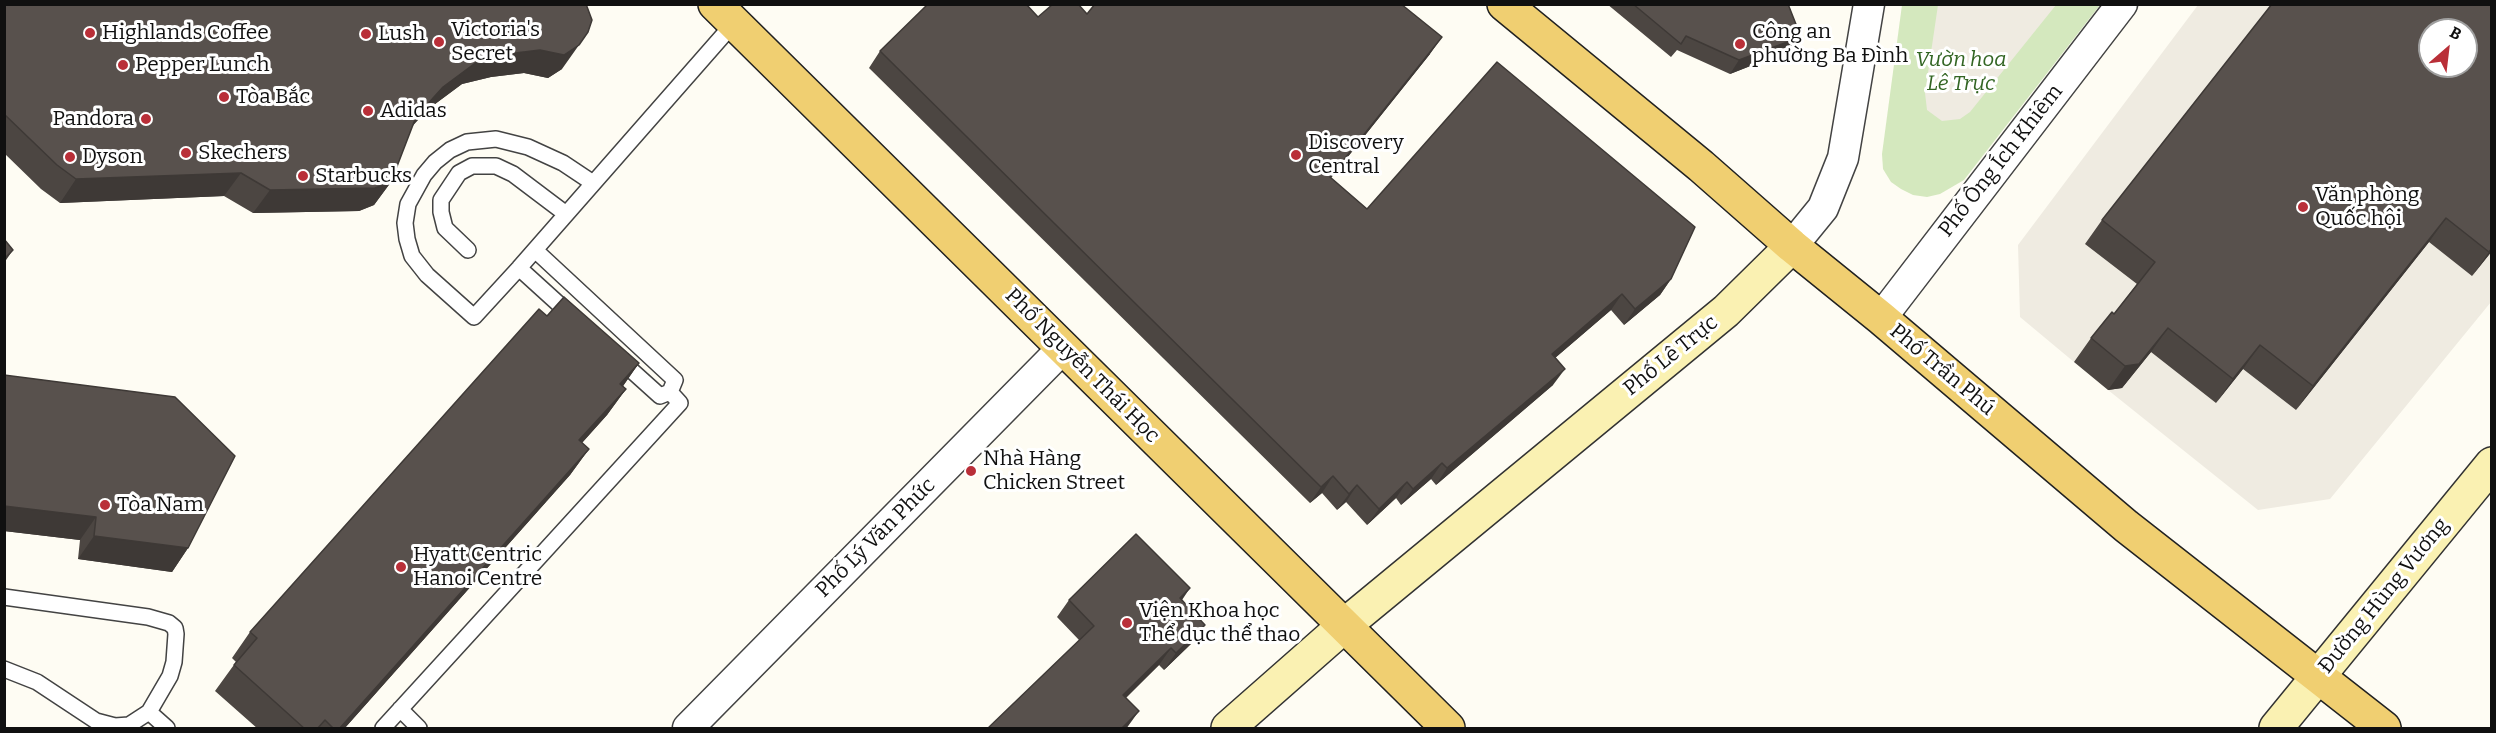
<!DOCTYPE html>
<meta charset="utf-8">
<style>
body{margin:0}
#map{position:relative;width:2496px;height:733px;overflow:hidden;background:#fefcf3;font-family:Bitter,serif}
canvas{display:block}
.frame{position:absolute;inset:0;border:6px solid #101010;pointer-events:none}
.north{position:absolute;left:2418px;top:18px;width:60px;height:60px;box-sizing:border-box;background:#fff;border:2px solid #9f9f9f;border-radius:50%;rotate:28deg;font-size:16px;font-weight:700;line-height:24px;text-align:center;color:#101010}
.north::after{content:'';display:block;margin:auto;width:21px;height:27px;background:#b92f38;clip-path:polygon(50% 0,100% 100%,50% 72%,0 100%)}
</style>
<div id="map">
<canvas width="2496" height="733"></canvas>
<div class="frame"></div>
<div class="north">B</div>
</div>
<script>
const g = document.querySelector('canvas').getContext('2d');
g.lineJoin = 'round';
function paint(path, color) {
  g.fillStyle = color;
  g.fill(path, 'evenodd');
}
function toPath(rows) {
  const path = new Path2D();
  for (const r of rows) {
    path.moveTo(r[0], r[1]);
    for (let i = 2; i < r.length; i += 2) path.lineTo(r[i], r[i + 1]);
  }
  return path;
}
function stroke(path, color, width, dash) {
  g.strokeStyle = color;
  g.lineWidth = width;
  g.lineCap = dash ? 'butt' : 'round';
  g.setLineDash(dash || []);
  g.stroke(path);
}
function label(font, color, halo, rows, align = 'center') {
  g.font = font + ' Bitter,serif';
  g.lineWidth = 6;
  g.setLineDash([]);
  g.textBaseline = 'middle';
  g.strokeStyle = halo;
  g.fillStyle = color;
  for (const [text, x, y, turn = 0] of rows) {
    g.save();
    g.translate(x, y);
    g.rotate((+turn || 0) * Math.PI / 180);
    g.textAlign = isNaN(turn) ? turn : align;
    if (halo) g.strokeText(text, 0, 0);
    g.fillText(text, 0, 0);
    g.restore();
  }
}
const green = toPath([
 [1902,5,2100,5,1964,180,1940,194,1927,197,1913,195,1901,189,1891,182,1883,169,1882,154]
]);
const plaza = toPath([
 [1938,5,1938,4,2056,5,1970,112,1960,119,1942,121,1927,110,1925,93],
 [2198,5,2275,5,2138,286,2216,403,2243,369,2296,410,2429,242,2491,251,2491,302,2330,499,2258,510,2108,390,2122,388,2136,369,2074,362,2020,317,2018,245]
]);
const lane = toPath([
 [593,183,563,163,528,147,496,139,467,142,450,150,435,162,424,175,408,204,405,223,407,239,412,256,427,275,474,317,519,268,734,23],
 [468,250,445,228,441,212,441,200,459,173,472,166,496,166,513,174,566,214],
 [535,250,675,380,670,392,660,396,620,360],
 [519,268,573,317],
 [4,597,148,617,169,623,175,628,176,634,174,662,170,676,149,712,129,725,115,726,96,721,37,682,4,669],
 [400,709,419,728],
 [149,712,167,728],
 [383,728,680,403,670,392]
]);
const street = toPath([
 [1792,246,1823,208,1843,158,1869,4],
 [1881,318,2122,4],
 [688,728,1063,348]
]);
const secondary = toPath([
 [1228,728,1345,625,1726,311,1792,246],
 [2276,728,2492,464]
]);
const primary = toPath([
 [715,4,1448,728],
 [1504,4,1701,166,1792,246,1881,318,2126,526,2384,728]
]);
const wall = toPath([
 [4,4,562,69,548,78,524,73,491,77,462,84,427,110,412,126,391,182,374,205,359,211,253,213,224,196,60,203,41,189,4,153],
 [1607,4,1788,4,1801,37,1791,50,1730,74,1677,50,1671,57],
 [2492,4,2492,251,2472,276,2429,242,2296,410,2243,369,2216,403,2151,352,2122,388,2108,390,2074,362,2091,338,2114,314,2137,284,2085,244,2102,220],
 [1087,14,1430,54,1331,178,1367,209,1671,279,1660,295,1624,325,1611,310,1555,358,1553,385,1436,485,1431,479,1401,505,1396,498,1367,525,1346,502,1337,510,1322,493,1310,503,869,68,880,51,1038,17],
 [547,316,639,363,623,386,626,389,607,415,582,443,589,449,570,475,344,729,258,729,215,691,236,662,232,658,250,632],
 [4,375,188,548,172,572,78,559,80,540,4,531],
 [1069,600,1182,600,1205,625,1193,642,1164,670,1159,665,1126,698,1079,640,1057,617]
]);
const shadedWall = toPath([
 [1442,37,1430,54,1318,194,1330,177],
 [1801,37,1791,50,1730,74,1739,60],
 [579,45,562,69,548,78,524,73,491,77,462,84,427,110,400,140,416,117,443,87,478,61,507,54],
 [241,173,224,196,60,203,76,179],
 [391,182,374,205,359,211,253,213,270,190],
 [2446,218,2429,242,2296,410,2313,386],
 [2492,248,2492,251,2472,276,2489,252],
 [13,250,4,263,4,259],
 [1671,279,1660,295,1624,325,1635,309],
 [1622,294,1611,310,1541,370,1552,354],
 [2168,328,2151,352,2122,388,2108,390,2125,366],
 [2260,345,2243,369,2216,403,2233,379],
 [639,363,621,389,620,384],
 [1565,369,1553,385,1436,485,1447,468],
 [626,389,607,415,561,466,579,440],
 [589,449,570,475,344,729,339,729],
 [1442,463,1431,479,1401,505,1413,489],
 [1333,476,1322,493,1310,503,1321,487],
 [1407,482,1396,498,1367,525,1379,509],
 [1357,485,1346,502,1337,510,1349,494],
 [4,506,96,517,80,540,4,531],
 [94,536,188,548,172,572,78,559],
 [1190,588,1178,606,1180,598],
 [1205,625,1193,642,1164,670,1176,653],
 [1171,648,1159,665,1111,712,1123,695],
 [1139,711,1126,729,1121,729]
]);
const building = toPath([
 [4,4,586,4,592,20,588,32,579,45,564,55,540,50,507,54,478,61,443,87,416,117,391,182,375,188,270,190,241,173,76,179,57,165,4,114,4,4],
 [928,4,1026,4,1038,17,1053,4,1078,4,1087,14,1095,4,1401,4,1442,37,1330,177,1367,209,1497,62,1695,227,1671,279,1635,309,1622,294,1552,354,1565,369,1447,468,1442,463,1413,489,1407,482,1379,509,1357,485,1349,494,1333,476,1321,487,880,51,928,4],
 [1633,4,1788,4,1801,37,1739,60,1686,36,1681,44,1633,4],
 [2272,4,2492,4,2492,248,2489,252,2446,218,2313,386,2260,345,2233,379,2168,328,2139,364,2125,366,2091,338,2112,312,2114,314,2155,262,2102,220,2272,4],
 [2430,30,2466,30,2466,66,2430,66,2430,30],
 [4,239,13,250,4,259,4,239],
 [564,297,639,363,620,384,626,389,579,440,589,449,339,729,334,729,325,720,317,729,305,729,234,665,257,638,250,632,539,309,547,316,564,297],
 [4,375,175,397,235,456,188,548,94,536,96,517,4,506,4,375],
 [1136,534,1190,588,1180,598,1205,625,1176,653,1171,648,1123,695,1139,711,1121,729,987,729,1094,626,1069,600,1136,534]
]);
const markers = [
 [90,33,6,"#b92f38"],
 [366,34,6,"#b92f38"],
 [439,42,6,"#b92f38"],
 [1740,44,6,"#b92f38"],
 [123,65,6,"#b92f38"],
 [224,97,6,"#b92f38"],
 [368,111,6,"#b92f38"],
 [146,119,6,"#b92f38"],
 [186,153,6,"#b92f38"],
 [1296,155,6,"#b92f38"],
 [70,157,6,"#b92f38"],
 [303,176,6,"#b92f38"],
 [2303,207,6,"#b92f38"],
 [971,471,6,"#b92f38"],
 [105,505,6,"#b92f38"],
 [401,567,6,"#b92f38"],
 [1127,623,6,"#b92f38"]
];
const poiNames = [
 ["Victoria's",451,30],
 ["Secret",451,54],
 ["Công an",1752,32],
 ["phường Ba Đình",1752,56],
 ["Highlands Coffee",102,33],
 ["Lush",378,34],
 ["Pepper Lunch",135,65],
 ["Tòa Bắc",236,97],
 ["Adidas",380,111],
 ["Pandora",134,119,"right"],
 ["Discovery",1308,143],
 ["Central",1308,167],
 ["Skechers",198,153],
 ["Dyson",82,157],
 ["Starbucks",315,176],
 ["Văn phòng",2315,195],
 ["Quốc hội",2315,219],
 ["Nhà Hàng",983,459],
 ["Chicken Street",983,483],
 ["Tòa Nam",117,505],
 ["Hyatt Centric",413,555],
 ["Hanoi Centre",413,579],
 ["Viện Khoa học",1139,611],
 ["Thể dục thể thao",1139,635]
];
const parkNames = [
 ["Vườn hoa",1961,60],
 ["Lê Trực",1961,84]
];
const streetNames = [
 ["Phố Ông Ích Khiêm",2001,161,-52],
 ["Phố Lê Trực",1671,356,-39],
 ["Phố Nguyễn Thái Học",1082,366,45],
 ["Phố Trần Phú",1942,370,40],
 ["Phố Lý Văn Phức",876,538,-45],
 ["Đường Hùng Vương",2384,596,-51]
];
paint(green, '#d4e8be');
paint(plaza, '#efebe1');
stroke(lane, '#434343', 18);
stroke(street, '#434343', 33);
stroke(secondary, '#323232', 36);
stroke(primary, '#212121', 36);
stroke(lane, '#fff', 15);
stroke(street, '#fff', 30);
stroke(secondary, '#faf1b2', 33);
stroke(primary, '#f0cf71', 33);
paint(wall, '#4c4642');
paint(shadedWall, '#3e3936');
paint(building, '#58514d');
stroke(building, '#3e3936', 1.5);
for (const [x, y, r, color] of markers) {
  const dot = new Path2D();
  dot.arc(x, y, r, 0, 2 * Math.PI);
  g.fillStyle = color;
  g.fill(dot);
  stroke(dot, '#fff', 2);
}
label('21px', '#101010', '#fff', poiNames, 'left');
label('italic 21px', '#326523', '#fff', parkNames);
label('21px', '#101010', '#fff', streetNames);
</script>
